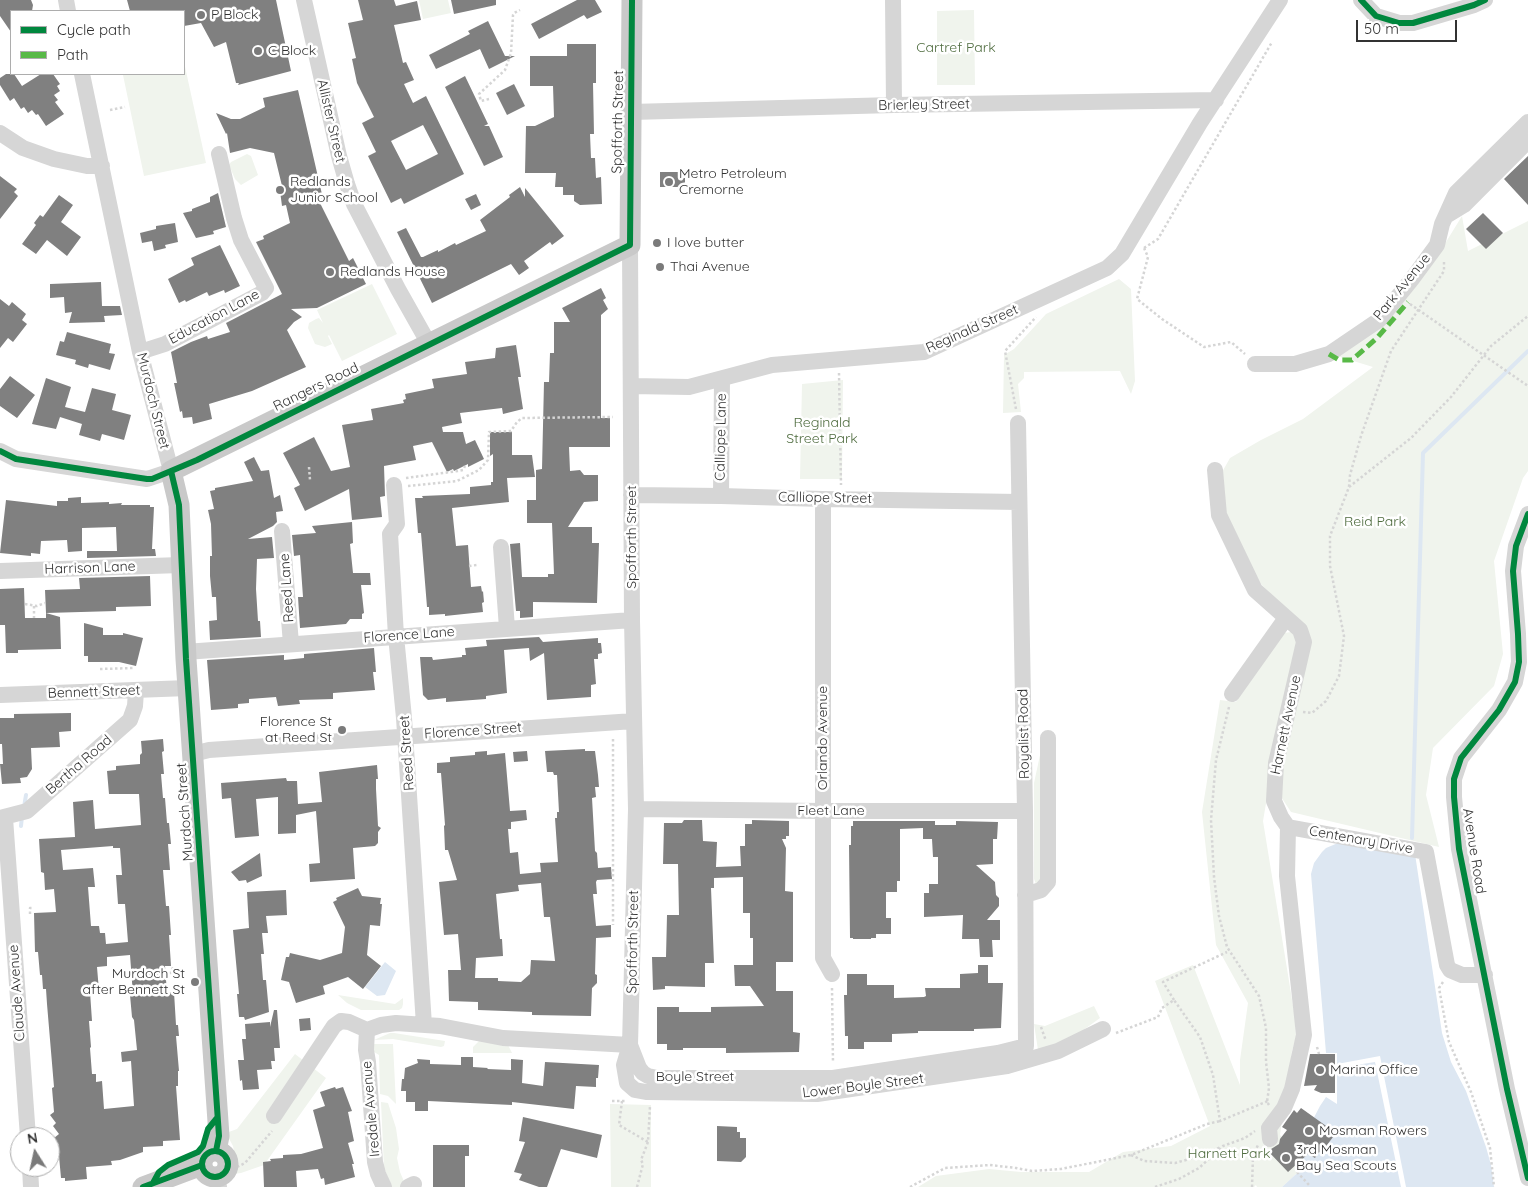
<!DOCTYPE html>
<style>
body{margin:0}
#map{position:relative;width:1528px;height:1187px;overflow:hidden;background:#fff;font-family:Quicksand,sans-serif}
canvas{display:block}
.legend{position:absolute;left:10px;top:10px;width:175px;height:65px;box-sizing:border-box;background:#fff;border:1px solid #adadad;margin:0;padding:6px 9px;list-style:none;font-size:15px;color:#323232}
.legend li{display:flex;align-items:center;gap:10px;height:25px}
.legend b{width:25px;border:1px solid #adadad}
.north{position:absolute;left:10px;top:1127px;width:50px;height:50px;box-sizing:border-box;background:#fff;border:1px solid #adadad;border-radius:50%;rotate:350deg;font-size:14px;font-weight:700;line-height:20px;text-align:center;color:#323232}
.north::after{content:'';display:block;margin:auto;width:18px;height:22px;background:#7a7a7a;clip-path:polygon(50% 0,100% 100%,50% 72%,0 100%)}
.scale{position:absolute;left:1356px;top:20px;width:101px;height:22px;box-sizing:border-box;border:2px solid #323232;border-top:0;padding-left:6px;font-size:15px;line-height:18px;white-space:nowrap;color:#323232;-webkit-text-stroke:4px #fff;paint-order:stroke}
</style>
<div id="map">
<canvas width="1528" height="1187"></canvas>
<ul class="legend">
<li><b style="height:6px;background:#00873e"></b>Cycle path</li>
<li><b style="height:6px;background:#58b947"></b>Path</li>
</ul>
<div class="north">N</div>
<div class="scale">50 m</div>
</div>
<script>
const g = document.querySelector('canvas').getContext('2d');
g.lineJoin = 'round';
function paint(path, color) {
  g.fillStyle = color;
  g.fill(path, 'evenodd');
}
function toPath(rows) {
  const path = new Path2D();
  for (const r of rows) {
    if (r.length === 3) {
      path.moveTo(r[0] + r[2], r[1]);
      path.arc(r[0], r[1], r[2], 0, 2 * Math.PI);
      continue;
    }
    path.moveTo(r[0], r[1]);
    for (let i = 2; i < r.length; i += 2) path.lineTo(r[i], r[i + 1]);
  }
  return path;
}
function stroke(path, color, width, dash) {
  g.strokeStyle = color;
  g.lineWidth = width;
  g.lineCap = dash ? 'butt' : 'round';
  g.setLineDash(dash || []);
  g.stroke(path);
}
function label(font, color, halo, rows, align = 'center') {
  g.font = font + ' Quicksand,sans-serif';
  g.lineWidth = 5;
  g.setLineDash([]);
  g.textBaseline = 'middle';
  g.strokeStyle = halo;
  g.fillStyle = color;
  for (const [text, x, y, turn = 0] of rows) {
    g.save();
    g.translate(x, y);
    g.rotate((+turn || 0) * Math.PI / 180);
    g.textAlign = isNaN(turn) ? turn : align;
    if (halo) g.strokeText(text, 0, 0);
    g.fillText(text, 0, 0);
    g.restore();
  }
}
const green = toPath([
 [419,0,448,0,451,13,423,19],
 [974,10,975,85,937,85,937,11],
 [184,62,206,163,144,176,123,75,184,74],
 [247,154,251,156,258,175,241,185,235,179,229,165,231,162],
 [1462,216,1468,251,1528,221,1528,471,1523,478,1494,561,1503,654,1494,686,1433,748,1426,795,1439,847,1291,812,1270,780,1263,821,1295,1018,1296,1037,1292,1051,1280,1135,1307,1164,1282,1187,1257,1187,1256,1185,1254,1187,918,1187,936,1176,989,1169,1021,1172,1089,1172,1123,1152,1171,1146,1210,1126,1155,981,1193,965,1240,1085,1240,1060,1248,1003,1216,945,1202,812,1220,700,1236,702,1254,669,1284,633,1305,630,1261,584,1226,517,1217,481,1230,458,1261,440,1303,419,1373,367,1337,356,1438,255],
 [1119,279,1131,289,1135,381,1131,394,1120,371,1024,372,1024,378,1018,384,1021,412,1003,413,1004,355,1014,349,1046,314],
 [372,284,397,334,342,361,329,335,328,336,332,344,325,347,315,344,308,328,309,323,316,319,319,318,323,323,317,310],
 [843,380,842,479,800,479,802,384],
 [1043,741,1044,878,1036,884,1034,879,1034,783],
 [338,995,395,1004,403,998,403,1004,402,1008,399,1010,361,1010,347,1003],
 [1094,1006,1100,1018,1078,1034,1046,1053,1038,1050,1034,1024,1045,1026],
 [390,1033,394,1033,445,1041,444,1046,441,1047,393,1039,374,1040],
 [479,1041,508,1045,512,1053,473,1053,473,1047],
 [372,1044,393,1044,396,1104,388,1096,380,1094,379,1055,371,1050],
 [295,1054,326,1078,264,1165,241,1173,233,1174,235,1157,233,1146,226,1133,237,1129],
 [381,1102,388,1103,396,1128,399,1149,397,1158,400,1172,406,1186,404,1187,392,1187,384,1168],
 [610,1104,651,1105,651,1187,611,1187]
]);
const water = toPath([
 [1338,843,1415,854,1442,1033,1451,1062,1466,1091,1486,1147,1491,1165,1494,1187,1282,1187,1307,1164,1296,1152,1320,1106,1326,1097,1337,1104,1337,1053,1326,1053,1311,874,1314,863,1322,852,1326,848],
 [385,962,396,971,385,995,377,996,365,987]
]);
const pier = toPath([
 [1380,1056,1406,1187,1401,1187,1375,1062,1337,1068,1337,1064]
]);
const stream = toPath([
 [24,807,26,795],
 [21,826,22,816],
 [1412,838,1423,453,1528,351]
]);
const building = toPath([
 [0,0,31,0,33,5,32,11,11,11,11,32,0,16],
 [127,0,276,0,291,71,238,85,239,83,236,83,226,42,214,47,201,23,184,26,184,11,130,11],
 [358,0,394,0,396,6,417,1,421,20,394,25,403,63,406,62,414,80,404,84,413,103,426,96,464,174,404,204,401,198,391,203,368,156,376,152,362,123,374,117,357,83,352,59,356,58,348,23,363,20],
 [423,125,438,154,406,170,391,141],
 [451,0,496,0,496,5,454,14],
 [577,0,595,0,602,12,587,19,584,15,539,39,531,24],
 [488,21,505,56,515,56,489,69,480,49,436,69,429,55,470,34,468,31],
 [567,44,596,44,596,83,593,83,594,134,590,134,591,158,595,158,596,178,601,177,602,204,580,205,574,201,574,195,563,195,563,187,555,187,556,173,525,173,526,126,535,126,554,117,553,86,530,86,530,56,567,56],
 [6,74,14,74,22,86,41,74,53,74,60,84,57,86,60,91,54,95,58,100,55,102,64,114,46,126,38,114,36,115,32,110,28,113,24,107,21,109,14,98,10,101,0,85,0,78],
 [465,76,488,124,484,126,489,126,503,157,484,166,445,87],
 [514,84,525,106,507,115,496,93],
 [298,90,324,203,320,203,349,261,353,258,366,284,317,308,291,309,302,317,294,322,287,330,306,367,252,391,209,404,212,419,193,424,192,417,183,418,182,411,180,412,174,383,177,383,171,352,191,342,207,336,208,339,230,332,226,323,282,294,256,242,264,239,263,236,290,223,286,205,282,206,280,191,283,190,274,153,250,148,230,153,227,133,226,134,216,113,231,119,240,119,265,107,263,98],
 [1528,156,1528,205,1504,179],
 [660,172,685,172,685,187,660,187],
 [0,176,17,189,14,192,18,196,0,219],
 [520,187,525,197,525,188,564,236,552,245,550,242,524,261,529,268,519,275,511,264,432,303,397,232,406,228,421,257,423,257,438,250,438,252,455,243,456,245,486,231,480,220,510,197,509,195],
 [218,193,226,227,213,231,214,234,196,238,183,213,192,211,192,209,210,202,210,197],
 [476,194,481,205,471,210,465,199],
 [59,195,73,205,61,222,81,237,67,256,47,240,36,254,22,244,36,225,34,223,40,215,43,217],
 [1483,213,1503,233,1486,249,1466,229],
 [175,223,178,242,165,245,166,248,154,251,152,241,142,243,140,233,156,229,156,226],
 [220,245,240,286,225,293,224,290,209,296,207,292,186,302,185,300,179,303,168,279,194,265,191,258],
 [101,282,102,306,120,306,122,315,104,316,105,322,69,323,72,312,65,313,64,297,50,298,50,284],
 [601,288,606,298,603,300,608,309,601,315,601,418,610,418,610,447,569,447,570,471,580,470,584,475,598,475,598,501,584,502,568,527,592,527,592,543,599,543,597,603,533,602,533,617,520,618,520,611,516,611,510,544,520,543,522,577,548,577,548,574,554,574,552,523,527,523,527,500,536,500,536,470,542,469,544,382,549,382,550,353,554,353,554,322,570,322,562,308],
 [0,299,9,306,12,302,26,314,22,320,27,324,13,342,8,338,0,348],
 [67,332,111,344,109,353,115,354,110,370,89,364,88,368,75,364,76,360,56,355,60,341,64,342],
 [516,345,521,377,518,377,523,409,503,414,502,408,460,413,462,423,442,427,443,432,463,432,466,444,475,440,484,459,468,467,468,464,454,471,453,469,447,472,432,442,413,446,416,460,384,466,385,496,380,497,382,517,352,520,349,489,305,511,294,488,300,485,283,453,314,437,331,471,350,467,342,425,373,420,371,409,404,403,403,400,406,399,405,394,434,388,432,379,467,374,465,362,495,358,496,348],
 [10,376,35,395,17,418,0,406,0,389],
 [46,378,71,387,65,407,85,412,92,388,116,394,112,410,131,415,124,440,102,434,100,441,79,435,82,424,60,417,56,429,32,424],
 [490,432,512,432,512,455,532,455,535,477,507,478,509,502,452,508,456,546,468,545,471,587,481,586,482,592,483,591,484,602,482,603,483,612,445,616,445,614,429,615,429,607,427,607,421,533,418,533,415,498,423,498,422,496,470,494,470,487,491,485,491,482,493,482,493,454,490,456],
 [254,457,261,471,269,470,274,498,280,495,283,511,276,512,277,522,273,526,248,539,272,537,274,558,257,559,256,589,258,621,260,621,261,637,210,640,209,621,217,620,216,597,212,597,210,576,210,556,212,556,211,524,208,510,214,509,210,491,215,490,215,488,253,481,244,462],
 [81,497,81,503,109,502,109,504,122,503,121,505,150,505,150,507,154,507,152,549,155,549,156,556,87,558,87,551,117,551,116,527,82,528,82,551,68,552,67,540,41,541,40,554,31,553,31,556,0,553,6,500,57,506,57,501,68,501,68,498],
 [352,522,353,543,350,544,353,573,370,573,371,585,361,585,364,613,362,614,362,619,350,619,346,624,300,628,298,597,303,597,300,555,294,556,292,535,316,533,312,526],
 [150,576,151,606,116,607,116,611,46,613,45,590,80,589,79,578],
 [24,588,25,618,46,618,46,613,60,617,61,649,18,650,18,653,6,653,5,625,0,625,0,589],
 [84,623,103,628,103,635,123,635,123,633,143,638,136,666,119,662,88,662,88,656,84,656],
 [539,637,543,642,598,638,598,643,601,643,602,653,598,654,598,659,594,659,596,684,591,685,591,697,547,700,544,653,530,661,529,648,504,650,507,693,486,696,486,699,446,702,446,698,428,700,423,695,420,657,432,657,433,660,462,657,462,655,466,655,465,648,487,646,486,640],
 [374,648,376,672,373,672,375,690,333,693,333,699,299,700,300,704,278,706,276,697,249,699,249,703,238,704,238,708,211,710,207,660,284,655,284,660,304,658,304,654],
 [71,713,71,731,59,732,60,747,31,748,32,769,27,777,20,778,21,783,2,784,0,764,3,764,2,744,0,744,0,718,14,718,14,714],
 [163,739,164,751,162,752,164,774,161,774,163,798,165,798,167,823,169,823,171,844,168,844,170,870,163,870,166,906,169,906,171,935,169,935,171,966,165,966,167,993,174,992,176,1025,178,1025,179,1036,176,1036,179,1071,178,1071,178,1086,176,1086,180,1140,163,1141,163,1146,143,1147,143,1152,120,1160,111,1161,112,1165,86,1167,87,1179,65,1181,65,1178,61,1178,59,1156,54,1148,59,1145,54,1138,59,1134,53,1126,56,1123,50,1115,54,1112,52,1088,54,1087,47,1004,46,989,43,989,42,975,40,975,38,952,35,952,34,913,56,912,54,889,45,890,44,873,41,872,39,839,75,837,73,802,93,800,95,829,141,825,139,794,109,794,107,771,116,770,116,766,140,764,140,755,142,753,141,741],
 [113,846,113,848,120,848,122,875,116,875,118,904,125,904,128,942,106,944,105,933,100,933,99,926,91,926,88,887,95,887,93,868,63,870,61,850],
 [130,955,133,995,130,995,132,1017,134,1020,137,1050,121,1052,122,1062,131,1061,134,1106,104,1109,102,1081,96,1082,96,1074,92,1074,90,1048,91,1047,89,1021,92,1021,90,992,99,991,97,967,107,966,107,957],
 [585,749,585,751,595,751,598,775,599,787,595,787,596,797,592,798,595,851,597,853,598,868,611,867,612,879,597,880,596,882,597,894,593,894,596,926,611,925,611,937,596,938,595,974,597,975,597,983,592,988,591,1016,532,1015,532,1012,478,1010,478,1002,449,1001,448,970,461,970,458,934,444,935,439,882,457,880,448,850,445,850,444,826,445,825,441,773,437,773,437,763,450,762,450,757,475,755,475,752,487,751,487,755,505,753,510,811,526,810,527,820,511,822,511,829,508,829,510,853,518,852,520,874,541,872,540,863,558,862,555,818,557,818,557,812,559,812,557,775,554,775,553,772,547,772,545,751],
 [541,883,544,917,550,917,555,961,531,960,530,974,521,982,498,981,498,978,475,978,476,958,503,956,502,939,500,939,496,894,519,891,518,885],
 [527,751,528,761,514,762,513,752],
 [377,765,378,779,376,779,376,789,378,826,381,828,378,832,378,843,375,846,353,848,355,879,310,882,309,864,320,863,316,811,296,815,296,833,278,834,278,797,256,799,259,836,235,838,231,798,222,799,221,783,286,778,287,781,297,781,298,804,322,802,319,772],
 [684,820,702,820,703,841,717,842,716,867,741,866,740,846,745,846,745,824,752,824,752,820,789,821,789,836,786,836,786,839,782,839,786,848,785,891,793,892,793,962,776,962,776,991,793,991,793,1032,800,1033,799,1052,726,1053,726,1048,683,1048,683,1050,667,1050,667,1044,657,1044,657,1007,679,1007,679,1012,711,1012,711,1007,764,1006,750,986,735,986,734,965,753,965,753,938,750,938,750,913,743,913,743,877,714,878,714,888,711,888,714,963,705,963,705,987,665,986,665,989,653,990,652,957,666,957,667,915,679,915,678,864,663,864,664,823,682,823],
 [853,821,935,821,935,825,956,825,956,821,998,822,997,839,993,839,993,864,976,865,995,882,996,895,999,898,999,906,987,920,1000,920,1000,940,992,940,993,957,980,957,979,939,962,939,963,915,924,917,924,893,929,893,929,884,938,884,938,857,933,857,932,839,923,839,923,828,900,829,900,881,897,881,897,892,886,892,886,918,891,918,891,934,876,934,876,938,871,938,871,939,853,939,853,938,850,938,849,845,851,845,851,826,853,826],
 [260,853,262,876,247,883,246,880,239,881,231,872],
 [358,888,362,896,381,898,380,904,382,904,380,926,370,925,367,955,381,966,363,989,348,977,323,986,325,994,296,1003,289,982,281,980,286,957,289,957,290,953,320,960,342,953,345,927,333,902,337,900,336,898],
 [286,890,287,915,266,916,268,933,262,933,264,954,261,954,263,980,266,980,269,1012,245,1020,244,1017,239,1017,237,994,239,994,233,930,249,928,247,892],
 [978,965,988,965,988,983,1003,983,1001,1028,974,1029,974,1031,918,1031,918,1033,892,1034,892,1042,864,1042,864,1049,848,1049,848,1036,845,1036,844,995,847,995,847,974,867,974,867,985,894,985,894,998,924,997,926,996,925,988,960,988,960,974,978,973],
 [274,1010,277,1010,280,1048,274,1048,275,1061,271,1061,272,1069,257,1070,259,1089,243,1090,242,1080,240,1081,238,1060,244,1060,242,1039,246,1039,245,1024,270,1022,270,1027],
 [310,1018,311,1030,300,1031,299,1019],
 [1310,1054,1335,1054,1335,1093,1321,1093,1314,1090,1317,1085,1304,1086],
 [461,1057,473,1057,473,1067,488,1068,487,1069,511,1070,511,1059,523,1060,522,1083,543,1086,545,1062,599,1065,598,1078,596,1078,596,1087,576,1086,574,1109,512,1102,512,1105,428,1101,428,1111,415,1111,415,1102,406,1102,406,1091,401,1091,402,1079,404,1079,405,1068,418,1063,417,1059,430,1060,430,1064,461,1065],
 [335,1087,336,1089,343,1087,352,1111,348,1112,354,1141,348,1143,354,1164,352,1164,355,1177,325,1185,324,1178,321,1179,318,1169,296,1171,297,1187,264,1187,263,1162,271,1161,270,1159,283,1158,283,1155,301,1154,323,1148,313,1110,325,1106,320,1092],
 [1301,1108,1336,1133,1321,1153,1319,1152,1315,1158,1308,1154,1288,1172,1268,1151,1279,1144,1280,1139,1287,1130,1282,1127,1294,1110,1297,1113],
 [523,1117,602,1135,597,1158,561,1149,547,1187,539,1187,519,1180,522,1174,514,1172,525,1142,519,1141],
 [717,1126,737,1127,737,1132,740,1132,740,1138,746,1138,746,1157,741,1162,717,1161],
 [433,1145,469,1145,469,1156,465,1156,465,1187,433,1187]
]);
const path = toPath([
 [489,99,481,101,479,94,505,70,511,53,513,15,514,13,520,10],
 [110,110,125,107],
 [1144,248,1158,239,1272,42],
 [1144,248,1148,257,1137,299,1162,319,1204,347,1231,342,1245,354],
 [1410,304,1528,386],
 [839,373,841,485],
 [1016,409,1005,351,1036,317],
 [309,467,310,480],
 [406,478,458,471,463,470,465,466],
 [408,486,457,481,479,470,488,460,489,432,511,431,517,422,522,418,613,417],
 [1349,487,1411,438,1451,397,1491,346,1528,316],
 [469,566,477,565],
 [25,604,37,606,45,603],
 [34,606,34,618],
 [100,669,134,668],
 [1229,707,1216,760,1211,820,1214,877,1219,916,1227,947,1259,996,1266,1028,1266,1062,1269,1088,1267,1102,1269,1105],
 [1303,712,1312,713,1326,701,1339,676,1344,636,1330,566,1330,536,1349,487,1350,475,1361,436,1391,351,1444,271,1444,260],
 [613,739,613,925],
 [30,914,30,908,33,908],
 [170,974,174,965],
 [1443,982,1439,988,1449,1042,1471,1092,1490,1148,1494,1187],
 [832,988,833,1063],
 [1174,1000,1163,982,1227,952],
 [1041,1027,1046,1041],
 [1116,1033,1158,1017,1162,1008,1174,1000,1200,1037,1213,1075,1220,1121,1268,1101],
 [1317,1047,1319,1054],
 [612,1101,626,1101],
 [622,1101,619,1125,648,1142],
 [1131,1155,1144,1161,1175,1163,1197,1157,1221,1147],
 [237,1167,245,1163,272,1131],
 [1297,1172,1310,1186],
 [637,1187,643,1164,641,1160,648,1142,650,1106],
 [910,1187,945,1168,990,1165,1016,1168,1032,1171,1061,1169,1131,1155,1207,1124,1220,1121],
 [1155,1187,1179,1179,1199,1168,1223,1146,1245,1138,1255,1131],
 [1252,1187,1253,1156,1258,1145]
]);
const minor = toPath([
 [66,0,68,11],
 [304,0,339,156,347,184,354,204,398,289,429,344],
 [893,0,894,105],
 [1361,0,1376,16,1399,23,1413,23,1474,5,1485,0],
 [631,112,894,105,1216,100],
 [0,133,23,148,54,159,87,166,102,166],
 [1446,216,1464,205,1528,141],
 [630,245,632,620,636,809,630,1045,624,1065,627,1083,635,1090,646,1092,817,1094,1007,1066,1058,1051,1103,1029],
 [140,352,165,344,262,293,266,288,241,240,234,218,219,154],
 [1255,364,1295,364,1329,354,1379,320,1412,279,1437,245,1442,224,1456,193,1528,122],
 [631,386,689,387,772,365,924,352,1107,268,1122,254,1200,123,1280,0],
 [0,451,16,459,147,479,171,471,140,352,82,74],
 [1215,470,1219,515,1255,590,1300,630,1304,642,1276,763,1274,801,1281,817,1288,827,1287,876,1304,1035,1292,1089,1284,1108,1269,1128,1270,1139],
 [394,485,397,524,390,534,396,636,404,718,424,1025],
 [631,495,721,496,823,499,1019,502],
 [721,496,722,379],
 [823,499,823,958,832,974],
 [1528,514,1516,546,1513,571,1518,634,1519,662,1515,682,1499,710,1461,758,1454,779,1454,797,1459,849,1507,1089,1528,1178],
 [282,531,291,644],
 [501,547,507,628],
 [0,571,181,565],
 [185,652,632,620],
 [1232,694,1286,618],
 [0,695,188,688],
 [193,754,209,750,634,721],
 [636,809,822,811,1025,811],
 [0,818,27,811,130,720,135,706,136,691],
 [5,818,28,1137],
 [1288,827,1426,852,1447,965,1450,970,1462,975,1485,975],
 [1025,895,1041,890,1048,882,1048,738],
 [367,1030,366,1050,368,1062,375,1162,378,1174,384,1187],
 [630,1045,639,1068,643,1073,648,1076,657,1078,833,1078,998,1053,1026,1046,1025,811,1018,423],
 [274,1116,334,1026,341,1021,349,1022,367,1030,381,1025,396,1023,440,1026,503,1038,630,1045],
 [30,1167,31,1187],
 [217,1177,219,1187],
 [408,1187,414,1184]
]);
const major = toPath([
 [215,1164,13],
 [216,1151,219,1136,186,659,179,505,171,471,630,245,632,0],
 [143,1187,202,1165]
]);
const quiet = toPath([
 [1329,354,1339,360,1352,360,1377,338,1408,302]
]);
const cycleway = toPath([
 [1361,0,1376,16,1399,23,1413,23,1474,5,1485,0],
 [0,451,16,459,147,479,152,479,197,460,630,245,632,0],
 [171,471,179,505,186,659,219,1136,216,1151],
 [1528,514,1516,546,1513,571,1518,634,1519,662,1515,682,1499,710,1461,758,1454,779,1454,797,1459,849,1507,1089,1528,1178],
 [215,1164,13],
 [153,1183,159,1172,168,1165,198,1152,203,1146,208,1129,217,1118],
 [143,1187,202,1165]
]);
const markers = [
 [201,15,5,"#7a7a7a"],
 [258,51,5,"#7a7a7a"],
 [669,182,5,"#7a7a7a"],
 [280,190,5,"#7a7a7a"],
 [657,243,5,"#7a7a7a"],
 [660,267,5,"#7a7a7a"],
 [330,272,5,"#7a7a7a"],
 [342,730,5,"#7a7a7a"],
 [195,982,5,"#7a7a7a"],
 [1320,1070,5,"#7a7a7a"],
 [1309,1131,5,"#7a7a7a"],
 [1286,1158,5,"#7a7a7a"]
];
const poiNames = [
 ["P Block",211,15],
 ["C Block",268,51],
 ["Metro Petroleum",679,174],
 ["Cremorne",679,190],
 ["Redlands",290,182],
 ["Junior School",290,198],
 ["I love butter",667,243],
 ["Thai Avenue",670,267],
 ["Redlands House",340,272],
 ["Florence St",332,722,"right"],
 ["at Reed St",332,738,"right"],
 ["Murdoch St",185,974,"right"],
 ["after Bennett St",185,990,"right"],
 ["Marina Office",1330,1070],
 ["Mosman Rowers",1319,1131],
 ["3rd Mosman",1296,1150],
 ["Bay Sea Scouts",1296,1166]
];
const parkNames = [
 ["Cartref Park",956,48],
 ["Reginald",822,423],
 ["Street Park",822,439],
 ["Reid Park",1375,522],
 ["Harnett Park",1229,1154]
];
const streetNames = [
 ["Brierley Street",924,105,-1],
 ["Allister Street",331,121,77],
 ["Spofforth Street",618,122,-89],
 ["Park Avenue",1402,287,-51],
 ["Education Lane",214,317,-28],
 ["Reginald Street",972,329,-24],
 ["Rangers Road",316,387,-26],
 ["Murdoch Street",153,401,76],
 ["Calliope Lane",721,437,-89],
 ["Calliope Street",825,498,1],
 ["Spofforth Street",632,537,-90],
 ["Harrison Lane",90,568,-2],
 ["Reed Lane",287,588,-94],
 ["Florence Lane",409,635,-4],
 ["Bennett Street",94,692,-2],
 ["Harnett Avenue",1286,725,-78],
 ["Florence Street",473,731,-4],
 ["Royalist Road",1024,734,-91],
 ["Orlando Avenue",823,738,-90],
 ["Reed Street",407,753,-94],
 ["Bertha Road",79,765,-41],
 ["Fleet Lane",831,811],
 ["Murdoch Street",185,812,-94],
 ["Centenary Drive",1361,840,10],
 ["Avenue Road",1474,851,81],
 ["Spofforth Street",633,942,-89],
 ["Claude Avenue",17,993,-94],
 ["Boyle Street",695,1077],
 ["Lower Boyle Street",863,1086,-7],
 ["Iredale Avenue",371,1109,-95]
];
paint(green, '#f0f4ed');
paint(water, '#dde7f2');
paint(pier, '#fff');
stroke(stream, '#dde7f2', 4);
paint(building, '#808080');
stroke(path, '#d5d5d5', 2.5, [2.5, 2.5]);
stroke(minor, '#d6d6d6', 16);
stroke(major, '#c9c9c9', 21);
stroke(quiet, '#58b947', 5, [10, 5]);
stroke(cycleway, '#00873e', 6);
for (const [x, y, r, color] of markers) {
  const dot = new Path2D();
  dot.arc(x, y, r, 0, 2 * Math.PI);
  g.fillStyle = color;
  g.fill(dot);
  stroke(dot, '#fff', 2);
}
label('14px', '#323232', '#fff', poiNames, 'left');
label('14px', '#506d40', '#fff', parkNames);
label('14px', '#323232', '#fff', streetNames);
</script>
